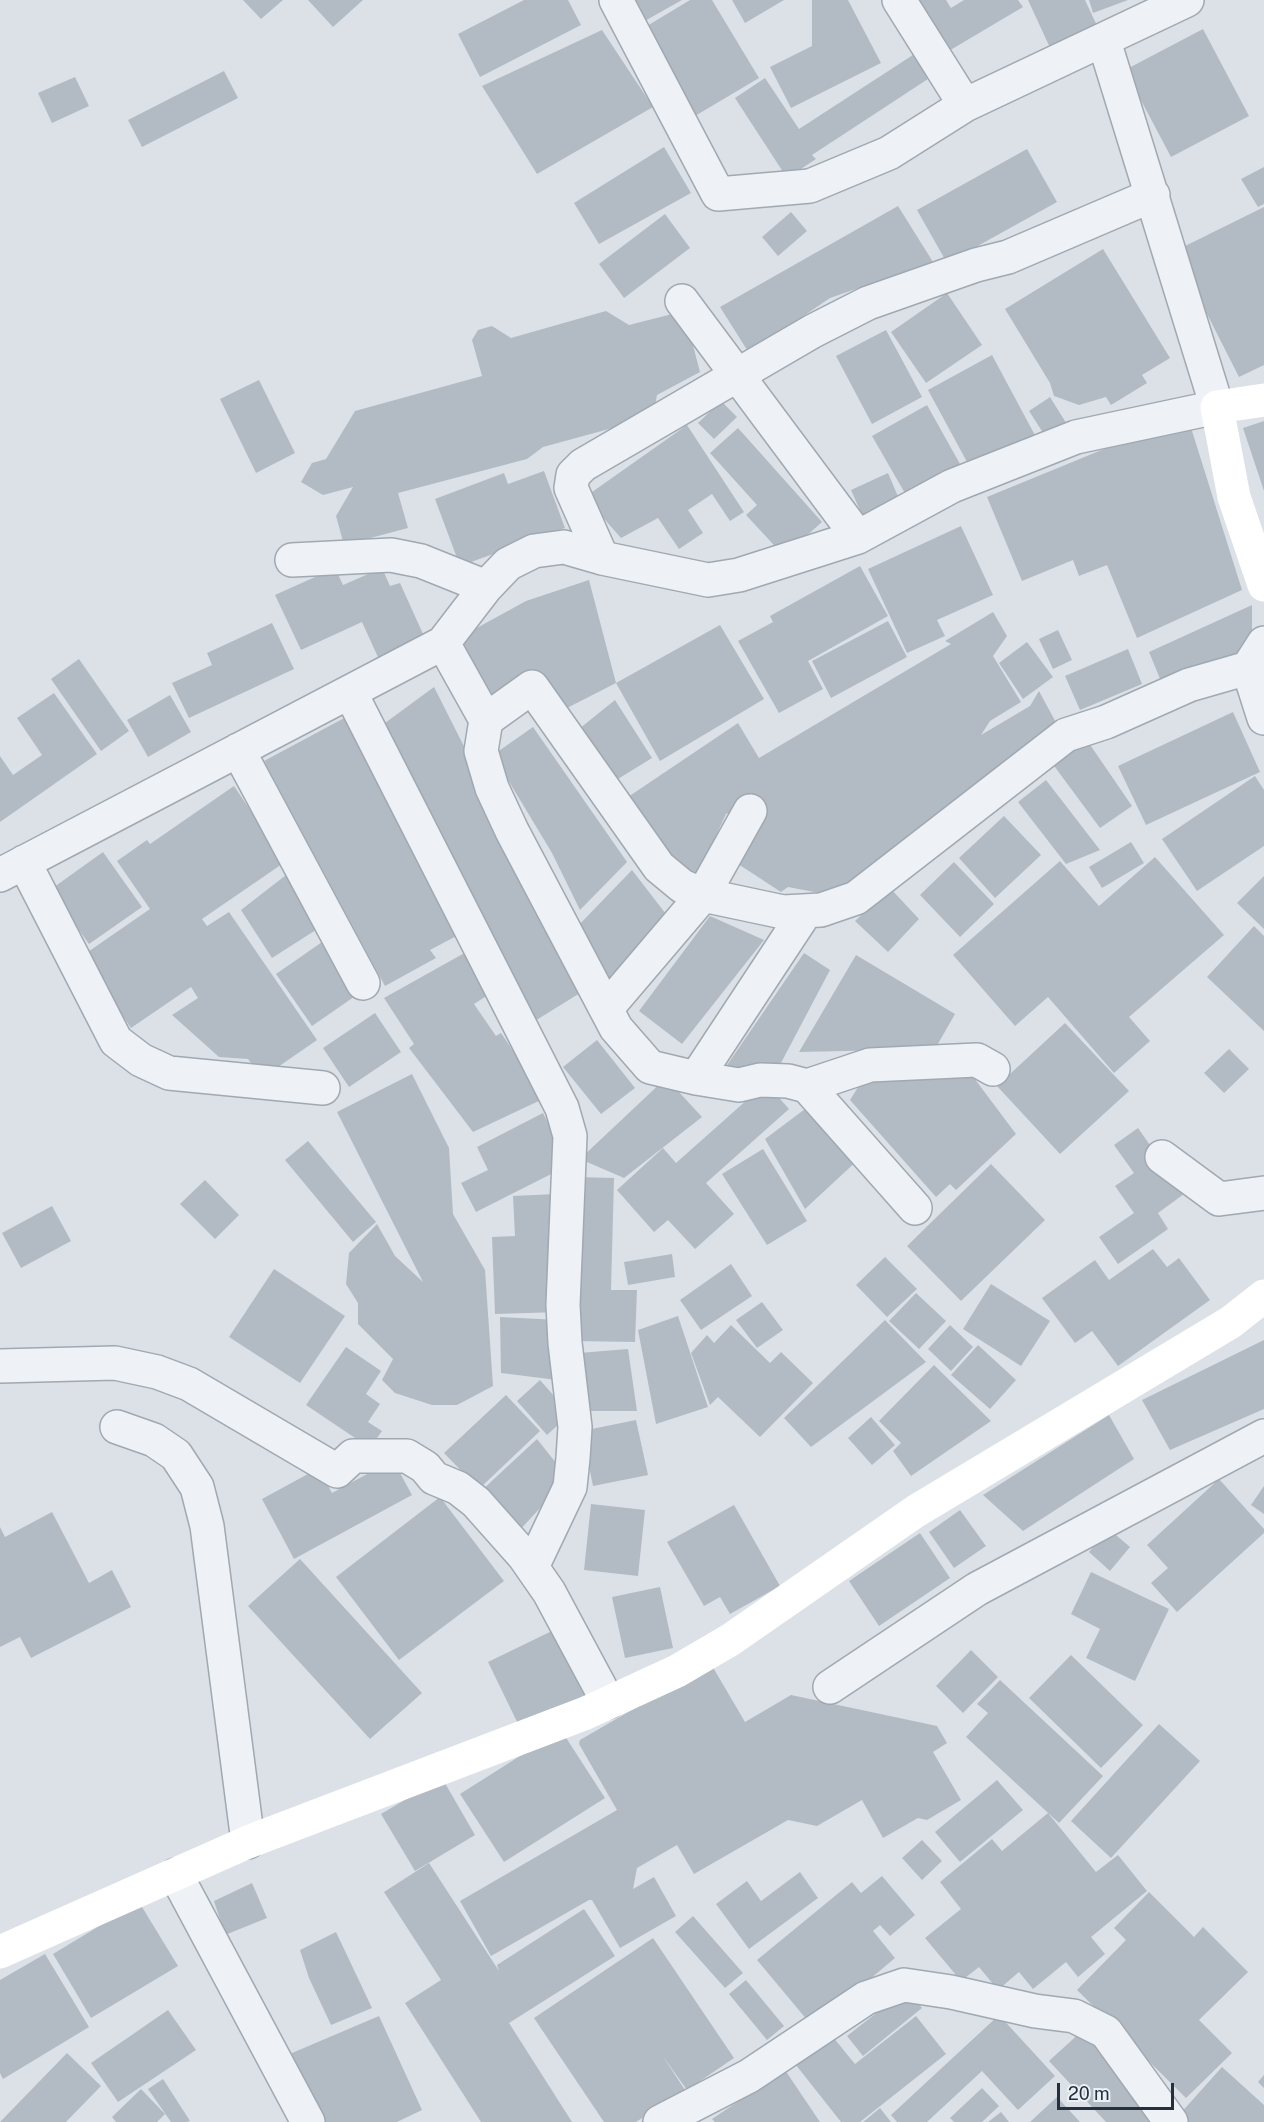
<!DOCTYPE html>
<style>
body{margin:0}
#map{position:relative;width:1264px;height:2122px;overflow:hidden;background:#dbe1e7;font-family:"Public Sans",sans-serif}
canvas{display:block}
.scale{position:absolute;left:1057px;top:2083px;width:117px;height:27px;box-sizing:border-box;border:3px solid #24303d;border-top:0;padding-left:8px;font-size:18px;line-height:21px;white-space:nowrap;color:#24303d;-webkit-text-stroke:4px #eaf0f4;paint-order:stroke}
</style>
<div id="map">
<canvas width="1264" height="2122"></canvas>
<div class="scale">20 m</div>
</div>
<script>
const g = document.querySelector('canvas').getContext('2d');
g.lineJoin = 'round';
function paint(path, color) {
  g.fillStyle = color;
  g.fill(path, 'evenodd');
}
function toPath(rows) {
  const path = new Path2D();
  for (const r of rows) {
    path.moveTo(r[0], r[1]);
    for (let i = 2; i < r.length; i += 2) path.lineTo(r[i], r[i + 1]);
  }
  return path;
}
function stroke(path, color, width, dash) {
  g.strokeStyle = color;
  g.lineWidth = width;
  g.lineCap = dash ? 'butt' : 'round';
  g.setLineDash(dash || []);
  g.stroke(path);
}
const building = toPath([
 [243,0,283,0,261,19],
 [308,0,363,0,333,27],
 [524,0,568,0,581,25,480,77,458,34],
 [630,0,682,0,643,22],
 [690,0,712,0,759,78,695,116,642,29],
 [732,0,784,0,745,23],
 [812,0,848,0,881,63,791,108,770,67,812,46],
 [910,0,946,0,951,8,964,0,1018,0,1023,7,942,55],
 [1028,0,1085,0,1099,30,1052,52],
 [1089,0,1128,0,1093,13],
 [1203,29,1249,116,1171,157,1125,70],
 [602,30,653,107,537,174,482,86],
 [916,53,931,77,812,155,816,159,787,178,735,98,765,78,799,129],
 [224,71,238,98,142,147,128,120],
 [75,77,89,106,52,123,38,93],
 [664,147,691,193,599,244,574,203],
 [1027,149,1057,202,947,263,917,210],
 [1264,167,1264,204,1258,207,1241,179],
 [898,206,933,262,830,298,749,353,720,307],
 [1264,207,1264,365,1239,377,1175,251],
 [791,212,807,231,778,256,762,237],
 [665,214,690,248,624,298,599,264],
 [1103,249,1170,358,1142,375,1147,383,1111,405,1106,397,1079,405,1054,396,1050,383,1005,309],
 [947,293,982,345,926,383,891,332],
 [606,311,629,325,684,311,700,372,657,395,653,417,543,447,527,459,398,493,408,528,344,545,336,516,353,487,323,495,301,482,312,463,326,459,355,411,482,376,472,340,478,330,492,326,511,338],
 [886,330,922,397,872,424,836,356],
 [992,355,1037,439,973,473,928,390],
 [259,380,295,453,256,473,220,399],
 [1050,397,1068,426,1047,439,1029,411],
 [721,401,737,417,714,439,698,423],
 [927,405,960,464,906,495,872,436],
 [1187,415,1242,590,1137,638,1107,565,1079,576,1073,560,1022,581,987,497],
 [1264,421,1264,491,1243,428],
 [687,425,744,512,730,521,712,494,688,510,703,533,679,549,658,518,621,538,585,497],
 [738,428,822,522,784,556,746,515,757,505,710,453],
 [544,471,565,528,460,566,435,499,504,473,508,484],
 [888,473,903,508,866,524,851,490],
 [961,526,993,595,937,620,945,636,907,653,868,569],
 [860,566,888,616,808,661,823,689,779,713,738,641,773,622,770,616],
 [335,568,343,585,382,568,390,586,400,583,428,645,382,666,362,622,301,650,275,595],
 [589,580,616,683,720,625,764,699,660,761,616,683,567,708,537,675,489,706,453,641,526,601],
 [1252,605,1252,649,1163,686,1149,652],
 [993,612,1007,636,993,656,1021,702,990,721,981,735,1030,706,1039,691,1060,730,1056,739,830,895,788,887,781,892,735,862,758,803,726,814,698,874,690,879,625,799,738,723,759,758,951,644,945,641],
 [888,621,907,657,831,698,812,661],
 [272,623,294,669,189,718,172,683,212,665,207,653],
 [1058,630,1072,660,1053,669,1039,639],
 [1027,642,1053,677,1023,699,999,663],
 [1128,649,1142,684,1080,710,1065,676],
 [79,659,129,731,101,751,51,679],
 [434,687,478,774,580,993,530,1024,385,723],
 [54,693,97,754,0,822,0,756,13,775,42,755,17,718],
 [170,695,191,732,148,757,127,720],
 [615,700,652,758,613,782,579,729],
 [1233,712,1260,772,1146,825,1118,766],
 [348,716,464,932,430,950,436,958,385,986,264,761],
 [533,727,627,862,580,910,552,853,493,755],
 [1082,733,1132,806,1100,828,1049,759],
 [1255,776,1264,790,1264,846,1197,891,1162,839],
 [1046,780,1100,850,1066,864,1018,802],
 [234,786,285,862,202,919,207,926,229,912,317,1040,262,1078,248,1059,219,1057,172,1015,198,998,191,987,131,1028,82,956,150,909,117,861,147,840,150,844],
 [1004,816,1041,855,995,898,959,858],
 [1131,842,1144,863,1102,888,1089,867],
 [103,852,142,907,89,944,50,890],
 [1155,857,1224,935,1129,1017,1150,1041,1114,1073,1048,997,1015,1026,953,955,1060,861,1099,906],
 [954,862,994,904,960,937,920,895],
 [632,870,669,918,612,989,576,928],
 [286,875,319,928,272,958,241,910],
 [1264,876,1264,929,1237,903],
 [890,888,919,919,888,952,855,921],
 [710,916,764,940,682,1044,639,1011],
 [1254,926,1264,936,1264,1031,1207,977],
 [325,940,361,992,312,1026,276,974],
 [468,951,491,993,474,1004,496,1036,501,1033,545,1098,473,1132,409,1048,414,1044,384,998],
 [804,953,830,970,772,1080,725,1068],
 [856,955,955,1014,935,1049,799,1052],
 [375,1013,401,1052,349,1087,323,1048],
 [1065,1023,1129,1091,1060,1154,997,1086],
 [597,1040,635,1088,601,1114,563,1067],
 [1229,1049,1249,1069,1224,1093,1204,1073],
 [968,1070,1016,1134,956,1190,950,1184,936,1197,850,1100,867,1073],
 [412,1074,449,1148,453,1214,485,1270,493,1386,457,1405,432,1405,395,1393,382,1380,393,1359,358,1324,358,1303,346,1284,349,1253,377,1224,395,1256,423,1282,337,1112],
 [666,1078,702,1117,624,1178,580,1159],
 [766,1083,789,1109,706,1183,734,1214,695,1249,668,1220,654,1232,617,1190,663,1148,676,1163],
 [809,1106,860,1158,805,1209,765,1139],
 [543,1113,569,1165,476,1212,461,1183,488,1170,477,1147],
 [1138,1128,1184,1194,1158,1213,1168,1229,1118,1264,1099,1237,1134,1213,1115,1186,1134,1173,1114,1145],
 [308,1141,376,1222,353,1242,285,1160],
 [763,1149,807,1221,767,1245,722,1174],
 [991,1164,1045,1220,961,1301,907,1246],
 [576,1177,614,1178,611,1290,637,1290,635,1342,573,1341],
 [205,1180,239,1215,215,1239,180,1204],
 [556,1194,560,1312,495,1314,492,1237,515,1236,513,1196],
 [52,1206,71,1241,21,1268,2,1233],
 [1153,1249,1167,1267,1179,1258,1210,1300,1118,1366,1092,1331,1075,1343,1042,1298,1095,1260,1109,1280],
 [672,1254,675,1277,628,1285,624,1262],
 [885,1257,917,1289,887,1317,856,1285],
 [731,1264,752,1296,701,1330,680,1300],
 [274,1269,345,1316,300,1383,229,1337],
 [991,1284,1050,1321,1021,1366,963,1329],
 [916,1293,946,1321,919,1349,889,1321],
 [762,1302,783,1330,757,1348,736,1320],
 [678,1316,708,1407,656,1424,638,1330],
 [500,1317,559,1320,557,1380,501,1373],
 [885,1320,926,1362,811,1447,784,1418],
 [731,1325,770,1363,781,1352,813,1383,760,1437,718,1397,710,1405,691,1353,707,1335,714,1343],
 [950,1325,973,1347,951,1371,928,1349],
 [1264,1340,1264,1409,1170,1450,1142,1400],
 [978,1345,1016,1380,990,1409,951,1375],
 [346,1347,381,1371,366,1394,380,1404,368,1422,382,1431,370,1448,306,1405],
 [628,1349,637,1411,585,1411,579,1353],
 [934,1365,991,1421,911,1476,893,1451,901,1443,879,1421],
 [540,1380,570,1414,547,1435,517,1401],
 [506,1395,540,1431,479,1489,444,1453],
 [1109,1415,1134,1459,1023,1531,983,1495],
 [871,1417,895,1445,872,1465,848,1438],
 [636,1420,648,1475,593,1486,582,1431],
 [537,1439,568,1478,516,1534,481,1491],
 [393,1460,412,1495,294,1559,262,1499,319,1468,332,1493],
 [1219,1479,1264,1529,1264,1533,1177,1612,1151,1583,1168,1568,1147,1545],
 [1264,1486,1264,1514,1251,1505],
 [440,1497,504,1581,399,1660,336,1577],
 [591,1504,645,1510,638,1576,584,1570],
 [734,1505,780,1586,730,1614,720,1597,704,1606,667,1542],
 [960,1510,986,1546,954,1568,929,1532],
 [52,1512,89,1583,112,1570,131,1607,31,1658,20,1637,0,1647,0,1527,5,1537],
 [1109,1529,1130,1547,1110,1571,1089,1552],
 [920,1533,950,1578,879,1626,849,1581],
 [300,1559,422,1693,370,1739,248,1606],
 [1091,1572,1169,1609,1135,1681,1086,1658,1100,1629,1071,1614],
 [660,1587,673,1648,625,1658,612,1597],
 [556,1629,588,1694,520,1728,488,1662],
 [971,1650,998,1677,963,1713,936,1686],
 [1071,1655,1143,1725,1101,1768,1029,1698],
 [711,1664,745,1722,791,1695,937,1726,947,1743,933,1752,961,1800,927,1820,918,1818,883,1838,862,1800,817,1826,788,1820,694,1874,677,1845,637,1868,633,1889,654,1877,676,1916,620,1948,592,1900,589,1900,491,1956,460,1901,617,1810,579,1744,580,1740],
 [1000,1680,1103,1776,1059,1823,966,1737,988,1713,977,1704],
 [1159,1724,1200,1761,1111,1858,1071,1821],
 [561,1730,605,1798,504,1862,460,1794],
 [442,1778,475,1835,415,1871,381,1814],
 [997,1780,1023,1810,960,1862,935,1832],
 [1048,1813,1096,1872,1118,1855,1147,1891,1091,1937,1105,1954,1078,1977,1066,1962,1033,1989,1019,1972,998,1990,979,1967,961,1981,925,1938,961,1909,940,1882,992,1839,1002,1851],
 [922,1840,942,1861,922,1880,902,1858],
 [429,1863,499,1971,497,1965,584,1909,615,1956,509,2023,572,2122,481,2122,405,2003,441,1980,384,1892],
 [800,1872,818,1898,749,1949,716,1904,747,1881,761,1901],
 [882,1876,915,1915,890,1936,880,1925,873,1931,895,1958,813,2027,757,1960,852,1882,861,1893],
 [252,1883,267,1918,225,1935,214,1901],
 [1149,1892,1194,1937,1203,1927,1248,1972,1199,2020,1232,2053,1186,2098,1077,1990,1126,1940,1114,1928],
 [139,1902,178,1966,91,2018,53,1954],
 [693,1916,743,1973,725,1988,675,1932],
 [336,1932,372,2008,331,2025,309,1978,300,1950],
 [653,1938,734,2058,687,2090,662,2055,685,2090,636,2122,604,2122,534,2018],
 [45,1954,89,2027,3,2079,0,2073,0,1980],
 [746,1980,784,2026,767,2040,729,1994],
 [907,1989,922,2008,863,2056,847,2036],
 [168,2010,196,2050,118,2102,91,2063],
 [999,2015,1055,2076,1018,2110,982,2071,927,2122,897,2122,891,2115],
 [379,2016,422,2110,397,2122,323,2122,285,2056],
 [916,2016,946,2054,860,2122,841,2122,792,2060,828,2031,855,2064],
 [1084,2029,1121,2069,1115,2074,1159,2122,1106,2122,1049,2061],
 [67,2053,101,2086,66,2122,0,2122],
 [1222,2067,1264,2105,1264,2122,1187,2122,1179,2115],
 [785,2070,820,2122,715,2122,712,2119],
 [1264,2075,1264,2088,1258,2082],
 [163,2079,190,2121,187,2122,171,2122,148,2089],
 [982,2088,999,2106,982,2122,954,2122,950,2118],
 [141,2089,165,2114,157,2122,116,2122,112,2117],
 [1057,2097,1080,2122,1030,2122],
 [880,2108,891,2122,863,2122],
 [1001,2112,1009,2122,988,2122]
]);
const street = toPath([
 [616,0,718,194,810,186,889,153,965,105,1187,0],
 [899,0,965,105],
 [682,301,858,537],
 [602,558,571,488,573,475,583,465,813,331,868,303,976,265,1008,257,1153,195],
 [292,560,391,555,421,561,486,587],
 [443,643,486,720,532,687,659,867,682,886,703,895,783,912,821,910,856,898,1066,735,1106,722,1189,685,1248,668,1264,643],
 [1248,668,1264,718],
 [350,692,562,1108,570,1136,563,1305,565,1343,575,1427,573,1458,570,1487,532,1567],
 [486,720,481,751,492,788,512,831,616,1028,650,1067,696,1078,739,1085,760,1080,788,1081,807,1086,870,1065,977,1060,993,1069],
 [238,750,363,983],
 [24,862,116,1041,141,1060,169,1073,323,1088],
 [0,875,443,643,486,587,508,564,534,551,564,547,602,558,708,580,739,575,858,537,952,486,1076,437,1217,407,1104,41],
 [606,1009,703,895,750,811],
 [696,1078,806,911],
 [807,1086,915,1208],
 [1162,1157,1219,1199,1264,1193],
 [0,1366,115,1363,157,1372,189,1384,337,1471,353,1456,407,1456,425,1467,434,1478,458,1488,476,1502,524,1556,549,1592,608,1702],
 [117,1427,154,1440,176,1455,197,1487,207,1526,248,1842],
 [830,1687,977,1589,1264,1436],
 [176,1875,308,2122],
 [660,2122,749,2076,866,1998,904,1985,951,1992,1035,2011,1074,2016,1106,2032,1171,2122]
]);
const secondary = toPath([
 [1264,400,1217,407,1234,497,1264,585],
 [0,1952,248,1842,586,1713,677,1671,730,1640,916,1511,1231,1322,1264,1296]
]);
paint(building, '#b2bbc4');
stroke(street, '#a0a8b1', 36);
stroke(street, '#eef1f5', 33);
stroke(secondary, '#fff', 33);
</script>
